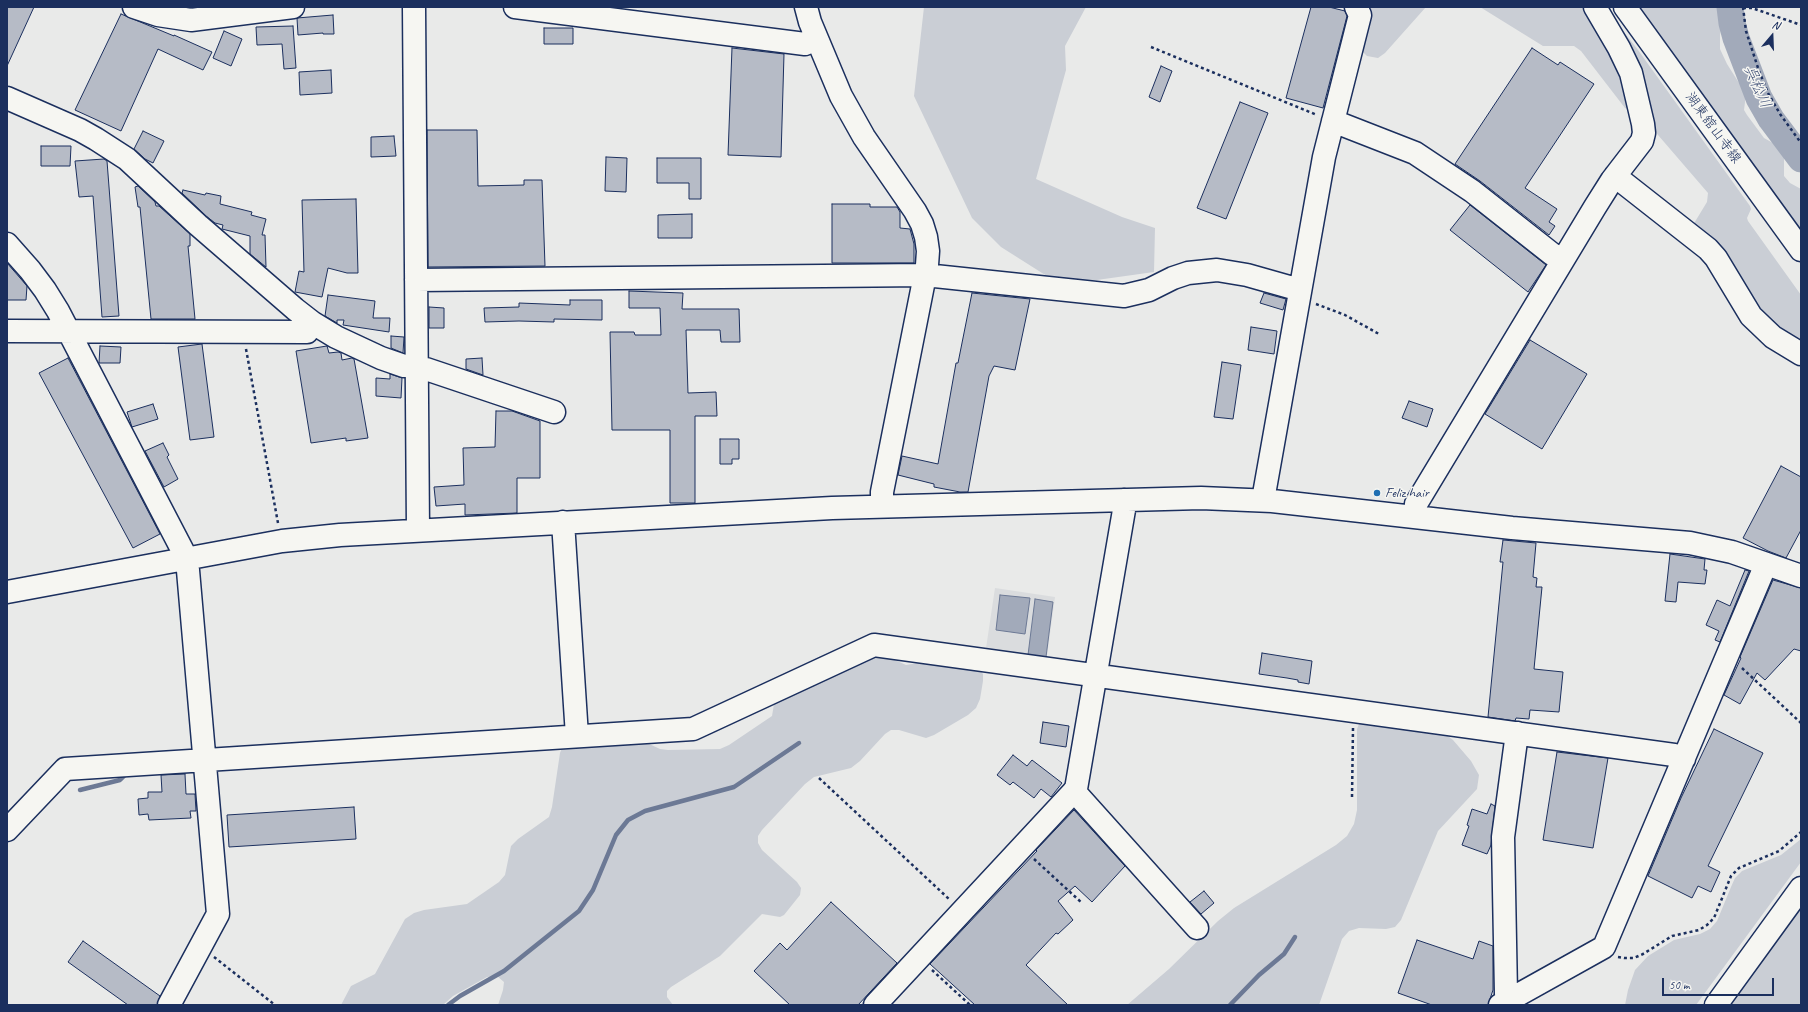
<!DOCTYPE html>
<meta charset="utf-8">
<style>
body{margin:0}
#map{position:relative;width:1808px;height:1012px;overflow:hidden;background:#e9eae9;font-family:Caveat,sans-serif}
canvas{display:block}
.frame{position:absolute;inset:0;border:8px solid #1b2f5e;pointer-events:none}
.north{position:absolute;left:1752px;top:16px;width:40px;height:40px;-webkit-text-stroke:3px #f6f6f2;paint-order:stroke;rotate:19deg;font-size:11px;font-weight:700;line-height:16px;text-align:center;color:#1b2f5e}
.north::after{content:'';display:block;margin:auto;width:14px;height:18px;background:#1b2f5e;clip-path:polygon(50% 0,100% 100%,50% 72%,0 100%)}
.scale{position:absolute;left:1662px;top:978px;width:112px;height:18px;box-sizing:border-box;border:2px solid #1b2f5e;border-top:0;padding-left:5px;font-size:12px;line-height:14px;white-space:nowrap;color:#1b2f5e;-webkit-text-stroke:3px #f6f6f2;paint-order:stroke}
</style>
<div id="map">
<canvas width="1808" height="1012"></canvas>
<div class="frame"></div>
<div class="north">N</div>
<div class="scale">50 m</div>
</div>
<script>
const g = document.querySelector('canvas').getContext('2d');
g.lineJoin = 'round';
function paint(path, color) {
  g.fillStyle = color;
  g.fill(path, 'evenodd');
}
function toPath(rows) {
  const path = new Path2D();
  for (const r of rows) {
    path.moveTo(r[0], r[1]);
    for (let i = 2; i < r.length; i += 2) path.lineTo(r[i], r[i + 1]);
  }
  return path;
}
function stroke(path, color, width, dash) {
  g.strokeStyle = color;
  g.lineWidth = width;
  g.lineCap = dash ? 'butt' : 'round';
  g.setLineDash(dash || []);
  g.stroke(path);
}
function label(font, color, halo, rows, align = 'center') {
  g.font = font + ' Caveat,"Klee One",sans-serif';
  g.lineWidth = 3;
  g.setLineDash([]);
  g.textBaseline = 'middle';
  g.strokeStyle = halo;
  g.fillStyle = color;
  for (const [text, x, y, turn = 0] of rows) {
    g.save();
    g.translate(x, y);
    g.rotate((+turn || 0) * Math.PI / 180);
    g.textAlign = isNaN(turn) ? turn : align;
    if (halo) g.strokeText(text, 0, 0);
    g.fillText(text, 0, 0);
    g.restore();
  }
}
const built = toPath([
 [995,588,1055,597,1046,663,985,655]
]);
const green = toPath([
 [924,7,1086,7,1065,46,1066,70,1036,179,1122,217,1155,228,1154,272,1061,285,1001,247,972,218,914,96],
 [1362,7,1426,7,1385,53,1378,58,1367,56,1360,49],
 [1480,7,1588,7,1614,51,1631,110,1625,108,1581,51,1574,46,1543,46],
 [1638,7,1724,7,1720,35,1720,49,1727,64,1746,94,1744,110,1747,115,1764,138,1782,148,1784,155,1784,176,1790,183,1801,189,1801,233],
 [1606,9,1638,50,1750,206,1751,209,1747,218,1748,221,1801,295,1801,346,1770,325,1693,225,1707,202,1708,193,1658,135,1651,124],
 [867,655,884,655,906,665,936,660,977,667,983,674,983,681,980,699,976,708,968,715,934,735,926,738,899,730,891,730,885,734,860,761,851,768,814,777,805,784,762,830,758,836,758,843,762,850,797,882,801,888,800,895,784,915,780,917,762,914,720,956,671,987,667,991,667,997,673,1005,498,1005,503,990,504,982,497,976,487,977,453,996,443,1005,341,1005,351,986,375,974,405,919,414,913,424,910,467,904,499,882,505,875,511,846,518,839,549,817,552,807,560,753,562,748,645,742,660,749,668,750,720,749,729,745,772,716,775,698],
 [1363,720,1443,732,1453,740,1471,761,1479,775,1477,789,1438,831,1401,920,1395,927,1386,929,1359,928,1349,931,1342,939,1319,1005,1127,1005,1169,969,1218,921,1234,908,1336,845,1347,836,1354,824,1357,810,1357,729,1359,724],
 [1801,839,1801,862,1696,1005,1625,1005,1628,990,1635,970,1648,956,1674,940,1700,934,1710,929,1717,921,1731,887,1735,878,1742,871,1781,855],
 [1801,907,1801,1005,1730,1005]
]);
const water = toPath([
 [1000,595,1030,598,1025,634,996,630,1000,595],
 [1035,599,1053,602,1046,657,1028,655,1035,599]
]);
const stream = toPath([
 [80,790,120,780,126,774],
 [448,1005,460,996,504,971,579,911,593,890,616,835,628,820,645,811,734,787,799,743],
 [1230,1005,1259,975,1284,954,1295,937]
]);
const river = toPath([
 [1730,7,1732,23,1736,38,1759,98,1771,119,1801,159]
]);
const building = toPath([
 [7,7,34,7,7,66,7,7],
 [1311,7,1329,7,1345,11,1347,16,1323,108,1286,98,1311,7],
 [121,14,174,36,174,35,212,52,203,70,158,49,121,131,75,110,121,14],
 [333,15,334,34,323,34,323,33,298,35,297,18,333,15],
 [293,26,296,68,284,69,282,44,257,45,256,27,293,26],
 [544,28,573,28,573,44,544,44,544,28],
 [224,31,242,39,231,66,213,58,224,31],
 [732,48,784,54,781,157,728,155,732,48],
 [1532,48,1558,65,1560,62,1594,84,1525,188,1557,209,1549,222,1555,226,1549,235,1480,181,1455,164,1532,48],
 [1161,66,1172,71,1160,102,1149,97,1161,66],
 [331,70,332,93,300,95,299,72,331,70],
 [1240,102,1268,113,1226,219,1197,208,1240,102],
 [427,130,477,130,478,186,524,185,524,180,542,180,545,266,428,267,427,130],
 [143,131,164,141,153,163,145,159,134,149,143,131],
 [394,136,396,156,371,157,371,137,394,136],
 [41,146,71,146,70,166,41,166,41,146],
 [606,157,627,158,626,192,605,191,606,157],
 [657,158,701,158,701,199,689,199,689,183,657,183,657,158],
 [104,159,107,161,119,316,102,317,93,196,79,197,75,161,104,159],
 [138,186,155,202,156,206,159,206,190,234,190,246,188,246,195,319,151,319,140,207,138,207,135,187,138,186],
 [183,190,205,195,206,193,221,196,220,204,252,212,251,215,266,219,262,235,265,235,266,267,250,254,250,236,222,229,223,225,215,223,206,216,182,193,183,190],
 [356,199,358,273,347,273,328,268,322,297,295,292,299,271,304,272,302,200,356,199],
 [832,204,870,204,870,207,897,207,900,212,900,228,910,229,914,244,914,263,832,263,832,204],
 [1470,205,1546,265,1528,292,1450,230,1470,205],
 [692,214,692,238,658,238,658,215,692,214],
 [7,263,27,286,26,300,7,300,7,263],
 [629,291,683,293,682,309,739,309,740,342,721,342,720,330,686,330,688,393,716,392,717,416,695,416,695,503,670,503,670,430,612,430,610,332,634,332,635,335,661,335,660,308,629,308,629,291],
 [972,293,1030,299,1015,370,994,366,989,376,968,492,960,492,934,487,934,484,898,475,902,456,938,464,956,363,958,363,972,293],
 [1264,293,1286,299,1283,310,1260,303,1264,293],
 [328,295,375,301,373,318,390,318,389,332,343,325,344,320,337,320,337,323,325,316,328,295],
 [570,300,602,300,602,320,554,319,554,322,519,321,485,322,484,308,519,307,519,303,570,305,570,300],
 [429,307,444,308,444,328,429,328,429,307],
 [1251,327,1277,331,1274,354,1248,350,1251,327],
 [391,336,404,337,403,353,391,348,391,336],
 [1530,340,1587,374,1542,449,1485,414,1530,340],
 [202,344,214,437,190,440,178,347,202,344],
 [100,346,121,347,120,363,99,363,100,346],
 [327,346,329,353,338,352,341,353,342,360,352,358,354,359,368,438,346,441,346,438,311,443,296,351,327,346],
 [68,358,160,534,133,548,39,373,68,358],
 [482,358,483,375,466,369,466,359,482,358],
 [1222,362,1241,365,1233,419,1214,417,1222,362],
 [390,374,402,378,401,398,376,396,376,378,390,379,390,374],
 [1409,401,1433,409,1427,427,1402,418,1409,401],
 [153,404,158,419,132,427,127,412,153,404],
 [496,411,512,411,540,421,540,478,517,478,517,513,465,515,465,504,436,506,434,487,464,485,463,448,495,447,496,411],
 [720,439,739,439,739,459,732,459,732,464,720,464,720,439],
 [163,443,169,455,167,457,178,479,164,487,145,451,163,443],
 [1781,466,1801,477,1801,530,1786,558,1768,551,1743,538,1781,466],
 [1503,540,1536,543,1533,577,1537,578,1536,587,1542,587,1534,669,1563,672,1559,712,1530,710,1529,719,1516,718,1515,721,1488,717,1503,562,1500,562,1503,540],
 [1670,554,1705,559,1704,570,1707,570,1705,584,1678,582,1676,602,1665,601,1670,554],
 [1745,570,1749,571,1720,642,1715,640,1719,631,1706,625,1717,600,1730,606,1745,570],
 [1773,580,1801,588,1801,651,1794,649,1765,680,1757,673,1740,704,1724,695,1741,658,1740,657,1773,580],
 [1262,653,1312,661,1309,684,1298,682,1298,680,1287,678,1259,674,1262,653],
 [1043,722,1069,726,1066,747,1040,743,1043,722],
 [1714,729,1763,753,1708,866,1720,872,1711,892,1698,886,1692,898,1648,876,1681,798,1714,729],
 [1557,752,1608,758,1593,848,1543,840,1557,752],
 [1013,755,1027,766,1032,760,1062,783,1051,797,1041,789,1034,798,1013,782,1010,785,997,775,1013,755],
 [185,774,186,794,195,794,196,811,190,811,191,818,149,820,148,814,139,815,138,799,148,798,148,792,162,792,161,775,185,774],
 [1491,804,1495,806,1491,845,1487,854,1462,845,1469,826,1467,825,1472,809,1487,814,1491,804],
 [354,807,356,839,229,847,227,815,354,807],
 [1074,810,1125,866,1092,902,1075,886,1058,901,1073,920,1058,934,1056,933,1026,965,1068,1005,975,1005,930,964,1037,851,1036,850,1074,810],
 [1204,891,1214,903,1201,914,1190,902,1204,891],
 [831,902,897,963,858,1005,790,1005,754,971,780,943,787,950,831,902],
 [1417,940,1473,959,1479,941,1493,946,1493,990,1488,1005,1432,1005,1398,993,1417,940],
 [83,941,160,996,157,1005,128,1005,68,962,83,941]
]);
const path = toPath([
 [1743,7,1746,31,1759,71,1768,93,1780,114,1801,143],
 [1743,8,1752,8,1801,25],
 [1151,47,1317,115],
 [1316,304,1345,315,1379,334],
 [246,349,278,523],
 [1742,668,1801,723],
 [819,778,949,899],
 [1352,797,1353,728],
 [1034,859,1082,903],
 [214,957,275,1005],
 [1618,957,1624,958,1634,958,1643,954,1672,936,1699,930,1707,925,1714,918,1731,876,1739,868,1779,851,1801,832],
 [932,970,970,1005]
]);
const minor = toPath([
 [134,7,158,15,191,20,293,7],
 [414,7,418,530],
 [515,7,805,44,817,39],
 [806,7,810,22,841,96,864,137,915,211,922,224,926,237,928,251,927,265,882,492,882,506],
 [7,98,80,130,96,139,127,159,198,225,295,309,313,323,336,337,381,358,404,366,417,366],
 [1333,121,1415,153,1472,191,1552,254,1563,260],
 [1615,176,1708,249,1716,258,1751,316,1773,337,1801,354],
 [7,244,30,270,45,290,58,311,187,559,218,914,169,1005],
 [416,280,925,275,1124,296,1149,290,1173,278,1188,273,1217,270,1247,275,1300,290],
 [7,331,307,332,313,323],
 [417,369,426,369,554,412],
 [1263,500,1324,157,1360,15,1356,7],
 [1415,517,1416,504,1595,207,1612,180,1642,141,1644,133,1643,124,1631,73,1619,48,1595,7],
 [563,522,577,736],
 [7,592,282,541,340,535,832,508,1201,498,1272,501,1512,528,1690,543,1732,552,1801,576],
 [1074,791,1197,928],
 [7,830,65,769,693,729,874,645,1674,755,1684,759],
 [1509,999,1506,994,1503,837,1517,733],
 [875,1005,1076,789,1124,510,1124,500],
 [1500,1005,1604,947,1766,564]
]);
const major = toPath([
 [1625,7,1801,250],
 [1716,1005,1801,888]
]);
const markers = [
 [1377,493,4,"#1f6fb2"]
];
const streetNames = [
 ["湖東舘山寺線",1713,128,54]
];
const poiNames = [
 ["Feliz hair",1385,493]
];
const waterNames = [
 ["呉松川",1757,87,66]
];
paint(built, '#dadcde');
paint(green, '#caced5');
paint(water, '#a2aaba');
stroke(water, '#6c7995', 1);
stroke(stream, '#6c7995', 4.5);
stroke(river, '#a2aaba', 27);
paint(building, '#b6bbc6');
stroke(building, '#1b2f5e', 1);
stroke(minor, '#1b2f5e', 25);
stroke(major, '#1b2f5e', 25);
stroke(path, '#1b2f5e', 2.5, [3, 3]);
stroke(minor, '#f6f6f2', 22);
stroke(major, '#f6f6f2', 22);
for (const [x, y, r, color] of markers) {
  const dot = new Path2D();
  dot.arc(x, y, r, 0, 2 * Math.PI);
  g.fillStyle = color;
  g.fill(dot);
  stroke(dot, '#f6f6f2', 1.5);
}
label('14px', '#1b2f5e', '#f6f6f2', streetNames);
label('14px', '#1b2f5e', '#f6f6f2', poiNames, 'left');
label('italic 15px', '#44547a', '#f6f6f2', waterNames);
</script>
